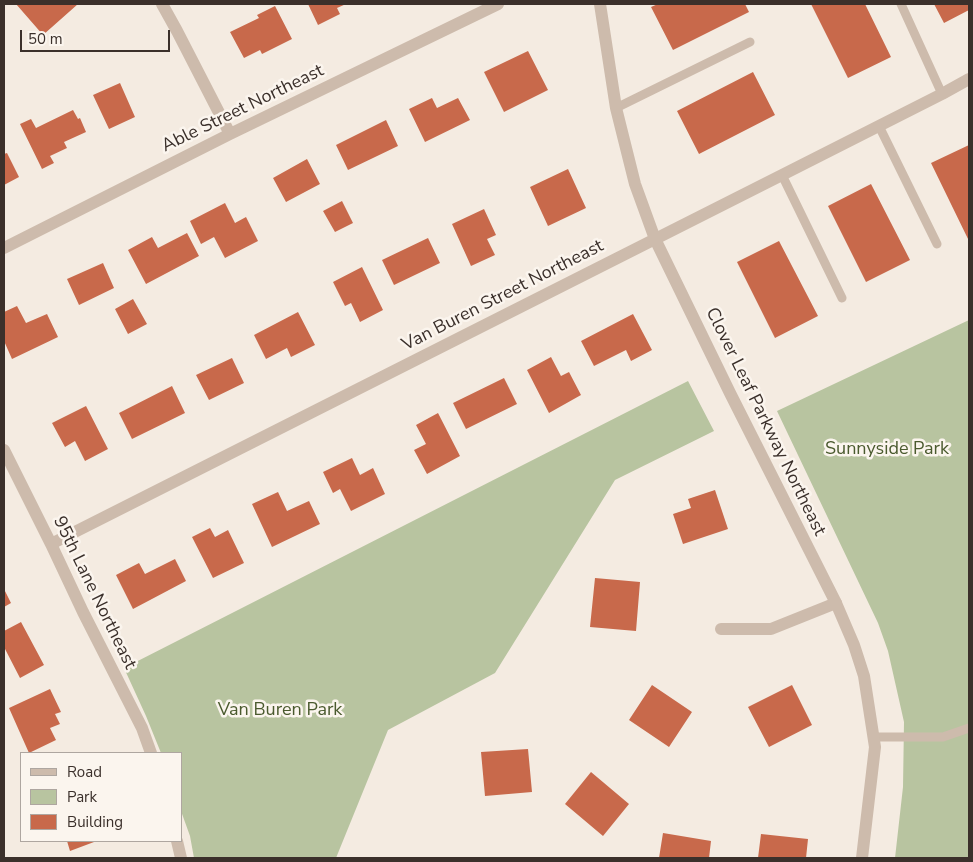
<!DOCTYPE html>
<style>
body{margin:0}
#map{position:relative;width:973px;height:862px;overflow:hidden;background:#f4ebe1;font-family:"Nunito Sans",sans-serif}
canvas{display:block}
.frame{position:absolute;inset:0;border:5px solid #3b302b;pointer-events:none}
.legend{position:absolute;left:20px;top:752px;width:162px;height:90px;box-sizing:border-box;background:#fbf5ee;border:1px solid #aea6a0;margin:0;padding:6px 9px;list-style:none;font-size:15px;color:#3b302b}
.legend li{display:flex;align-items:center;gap:10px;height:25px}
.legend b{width:25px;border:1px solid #aea6a0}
.scale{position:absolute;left:20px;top:30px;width:150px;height:22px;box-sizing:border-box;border:2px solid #3b302b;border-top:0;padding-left:6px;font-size:15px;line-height:18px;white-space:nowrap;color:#3b302b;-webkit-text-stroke:4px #fbf5ee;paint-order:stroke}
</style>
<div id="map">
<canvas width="973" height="862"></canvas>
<div class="frame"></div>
<ul class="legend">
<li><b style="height:6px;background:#cdbbac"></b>Road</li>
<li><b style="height:14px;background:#b8c4a0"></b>Park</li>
<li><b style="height:14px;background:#c8694b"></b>Building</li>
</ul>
<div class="scale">50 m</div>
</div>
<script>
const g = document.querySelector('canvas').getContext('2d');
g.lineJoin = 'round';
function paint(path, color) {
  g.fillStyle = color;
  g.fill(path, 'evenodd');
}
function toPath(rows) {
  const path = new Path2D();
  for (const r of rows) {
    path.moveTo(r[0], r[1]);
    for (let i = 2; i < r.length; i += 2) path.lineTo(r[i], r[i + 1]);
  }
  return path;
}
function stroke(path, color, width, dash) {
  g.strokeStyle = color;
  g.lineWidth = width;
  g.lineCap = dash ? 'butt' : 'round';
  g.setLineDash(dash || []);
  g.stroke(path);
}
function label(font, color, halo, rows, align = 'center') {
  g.font = font + ' "Nunito Sans",sans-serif';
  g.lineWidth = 5;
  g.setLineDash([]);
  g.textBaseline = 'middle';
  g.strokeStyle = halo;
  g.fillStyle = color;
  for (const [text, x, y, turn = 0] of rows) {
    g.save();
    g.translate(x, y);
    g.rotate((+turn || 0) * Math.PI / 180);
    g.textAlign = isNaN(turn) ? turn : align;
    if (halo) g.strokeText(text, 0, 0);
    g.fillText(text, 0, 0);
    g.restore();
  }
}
const green = toPath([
 [969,320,969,858,895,858,903,787,904,722,888,651,878,623,777,411],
 [688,381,714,431,615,480,495,673,388,730,336,858,194,858,190,836,181,811,181,753,161,753,146,716,124,668]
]);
const building = toPath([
 [16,4,78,4,43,35],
 [308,4,346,4,337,8,340,14,318,25],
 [658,4,745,4,749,12,673,50,651,7],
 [811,4,865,4,891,57,848,78],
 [934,4,969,4,969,10,944,23],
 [275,6,292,39,262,54,260,50,244,58,230,32,259,18,257,15],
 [528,51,548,90,504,112,484,72],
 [753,72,775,115,699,154,677,111],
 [120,83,135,117,109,129,93,95],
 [432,98,437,108,458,98,470,120,425,142,409,109],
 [73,110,78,119,80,118,86,132,64,142,67,148,50,156,54,163,42,169,20,124,31,119,36,128],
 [386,120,398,146,348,170,336,145],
 [969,145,969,241,931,163],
 [7,153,19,177,4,185,4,154],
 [307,159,320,184,286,202,273,178],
 [568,169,586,208,548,226,530,187],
 [871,184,910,260,866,282,828,206],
 [342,201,353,223,335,232,323,211],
 [225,203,235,223,246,217,258,241,225,258,214,237,201,244,190,221],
 [484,209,496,235,487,239,495,255,471,266,452,224],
 [187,233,199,256,146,284,128,250,152,237,158,248],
 [428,238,440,263,394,285,382,260],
 [779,241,818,316,775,338,737,262],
 [103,263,114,288,79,305,67,279],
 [362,267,383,310,360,322,351,303,345,306,333,282],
 [133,299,147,324,128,334,115,309],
 [17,306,26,323,47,314,58,337,12,359,4,341,4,312],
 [298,312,315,345,291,357,287,348,266,359,254,335],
 [633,314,652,350,631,361,626,350,594,366,581,341],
 [551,357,561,376,569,372,581,395,549,413,527,370],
 [232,358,244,383,209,400,196,375],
 [504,378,517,404,466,429,453,403],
 [172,386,185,413,132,439,119,413],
 [86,406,108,449,85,461,75,441,65,447,52,423],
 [438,413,460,456,427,474,414,450,426,444,416,425],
 [352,458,360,475,373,468,385,494,351,511,340,489,333,493,323,472],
 [715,490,728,529,683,544,673,514,691,508,688,499],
 [278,492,287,511,309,501,320,524,272,547,252,504],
 [210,528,215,537,228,530,244,563,213,578,192,537],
 [175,559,186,581,133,609,116,575,139,563,145,574],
 [595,578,640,582,636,631,590,627],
 [4,589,11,603,4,607],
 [21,622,44,665,20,678,4,647,4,631],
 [652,685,692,712,669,747,629,720],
 [792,685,812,725,769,747,748,707],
 [50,689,61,712,55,714,60,724,50,728,56,740,29,753,9,708],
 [528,749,532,792,485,796,481,752],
 [591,772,629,804,603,836,565,804],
 [663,833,711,841,709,858,659,858],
 [761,834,808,839,806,858,758,858],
 [67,841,94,841,94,842,70,851]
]);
const service = toPath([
 [901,4,942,94],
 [616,108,750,42],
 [879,126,937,244],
 [782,175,842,298],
 [875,737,943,737,969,728]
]);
const minor = toPath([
 [162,4,177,31,230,134],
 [4,248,230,134,498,4],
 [4,450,51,544,83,612,142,728,151,753],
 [51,544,782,175,942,94,969,79],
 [721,629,771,629,836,603],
 [177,841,181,858]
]);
const tertiary = toPath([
 [600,4,616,108,635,184,655,239,730,393,836,603,854,645,864,676,875,747,862,858]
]);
const streetNames = [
 ["Able Street Northeast",243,109,-26],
 ["Van Buren Street Northeast",503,296,-27],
 ["Clover Leaf Parkway Northeast",765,422,64],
 ["95th Lane Northeast",94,593,64]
];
const parkNames = [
 ["Sunnyside Park",887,450],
 ["Van Buren Park",280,711]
];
paint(green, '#b8c4a0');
paint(building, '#c8694b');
stroke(service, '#cdbbac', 9);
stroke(minor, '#cdbbac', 12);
stroke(tertiary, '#cdbbac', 12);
label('18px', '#3b302b', '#fbf5ee', streetNames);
label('18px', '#4a5a2e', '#fbf5ee', parkNames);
</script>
